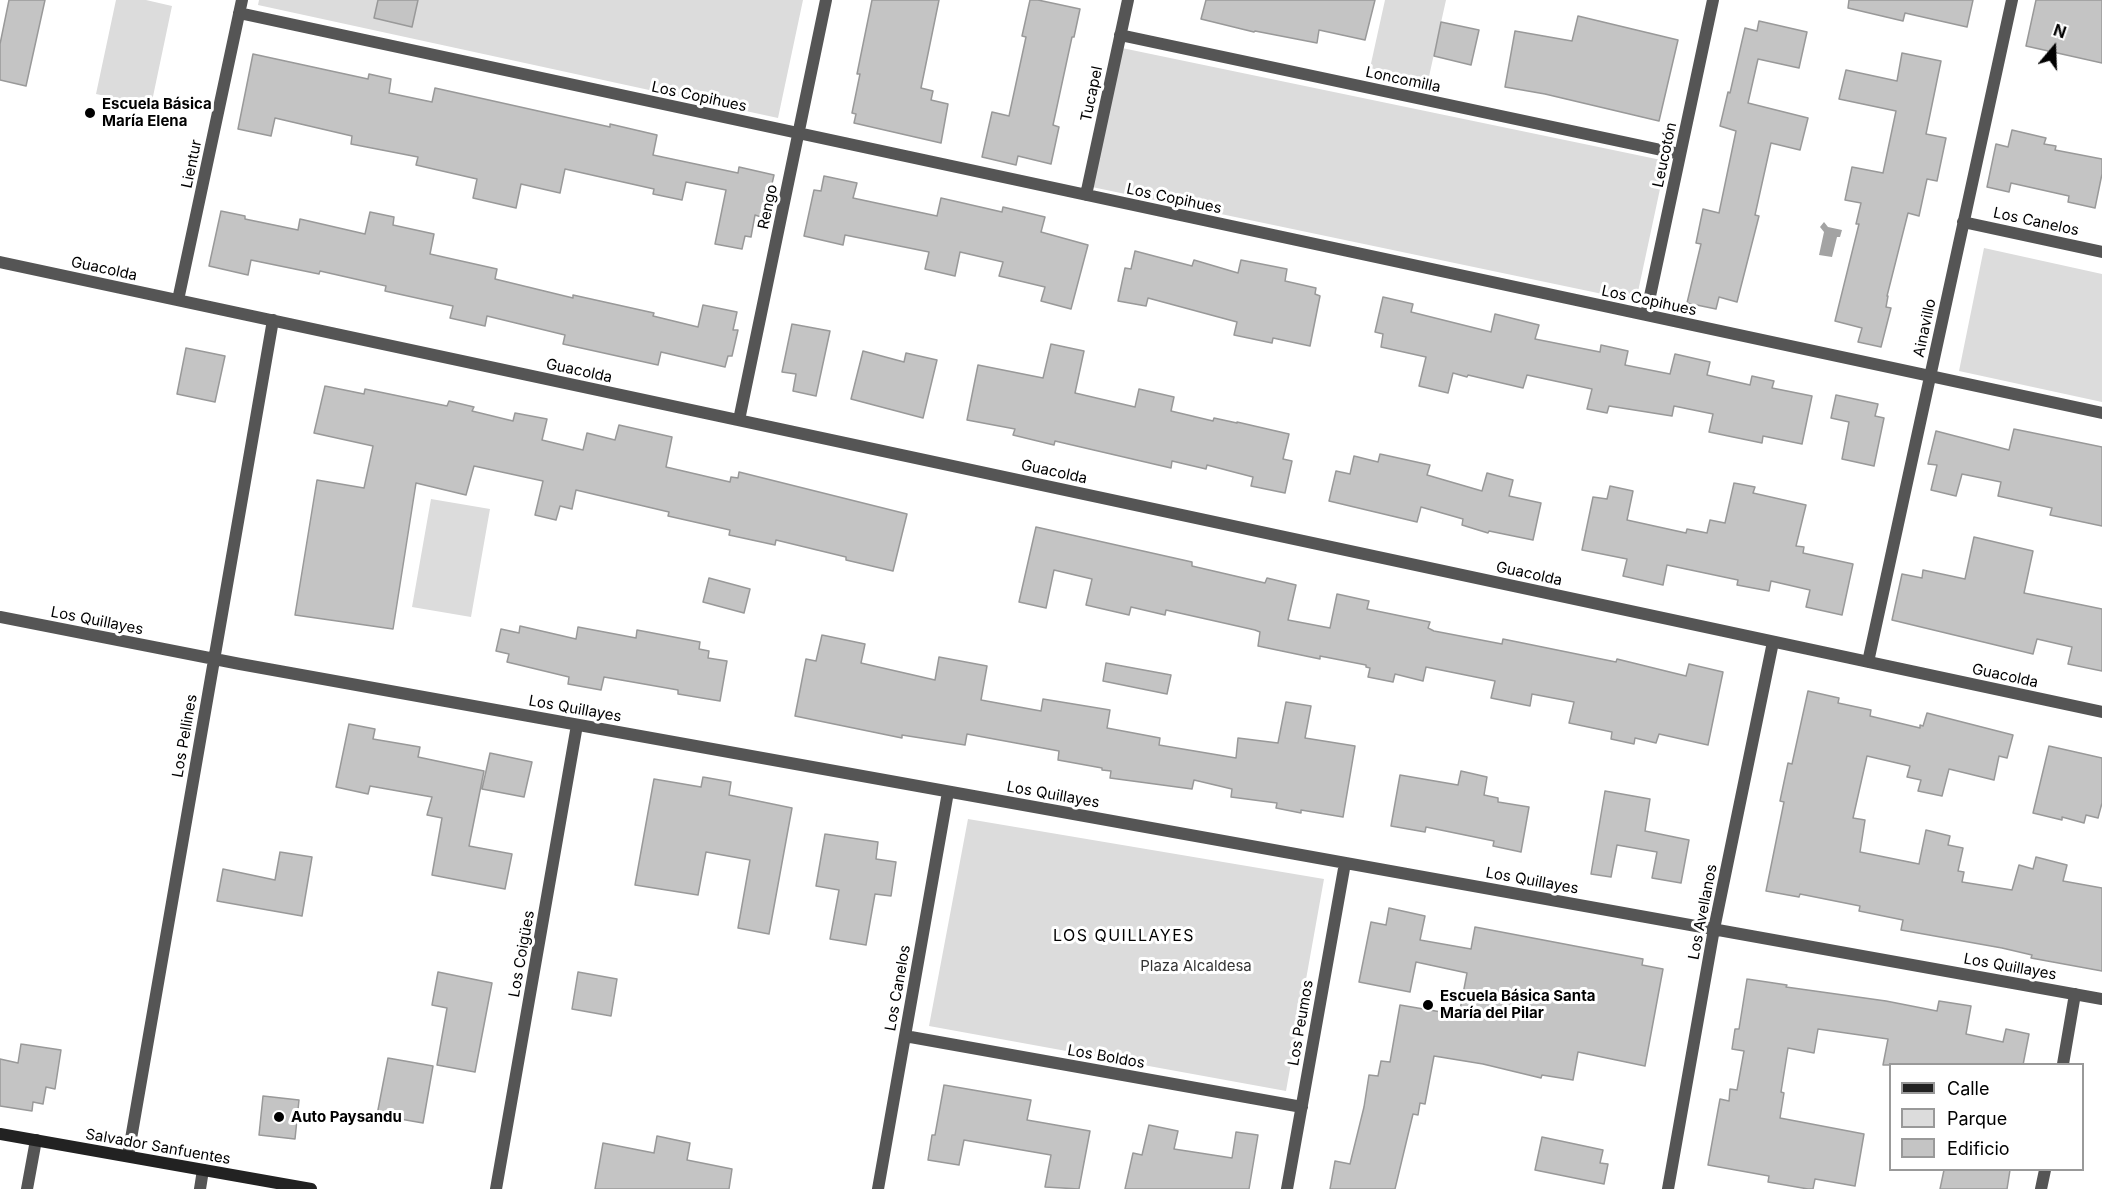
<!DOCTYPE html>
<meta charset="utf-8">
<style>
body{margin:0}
#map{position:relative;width:2102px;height:1189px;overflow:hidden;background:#fff;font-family:Inter,sans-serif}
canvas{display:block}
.legend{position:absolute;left:1889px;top:1063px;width:195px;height:108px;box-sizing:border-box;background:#fff;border:2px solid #999;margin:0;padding:8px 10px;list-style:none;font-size:18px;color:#000}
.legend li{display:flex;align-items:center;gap:12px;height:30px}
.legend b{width:30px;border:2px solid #999}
.north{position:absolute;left:2024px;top:18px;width:60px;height:60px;-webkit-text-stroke:4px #fff;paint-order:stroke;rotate:19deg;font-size:16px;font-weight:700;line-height:24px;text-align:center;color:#000}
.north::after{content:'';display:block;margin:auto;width:21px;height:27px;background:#000;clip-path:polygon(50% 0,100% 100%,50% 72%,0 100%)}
</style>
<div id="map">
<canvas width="2102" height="1189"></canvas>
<ul class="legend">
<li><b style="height:8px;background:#222"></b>Calle</li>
<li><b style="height:16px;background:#dcdcdc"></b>Parque</li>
<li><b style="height:16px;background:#c4c4c4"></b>Edificio</li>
</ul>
<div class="north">N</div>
</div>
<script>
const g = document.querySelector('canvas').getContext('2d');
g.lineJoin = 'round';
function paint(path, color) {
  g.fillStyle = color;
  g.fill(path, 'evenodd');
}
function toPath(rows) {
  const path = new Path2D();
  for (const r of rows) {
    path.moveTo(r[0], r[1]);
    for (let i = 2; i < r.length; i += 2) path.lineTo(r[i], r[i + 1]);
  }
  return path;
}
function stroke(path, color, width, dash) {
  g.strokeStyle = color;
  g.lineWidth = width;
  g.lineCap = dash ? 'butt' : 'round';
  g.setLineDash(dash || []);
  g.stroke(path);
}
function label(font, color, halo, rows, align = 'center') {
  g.font = font + ' Inter,sans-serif';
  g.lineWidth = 6;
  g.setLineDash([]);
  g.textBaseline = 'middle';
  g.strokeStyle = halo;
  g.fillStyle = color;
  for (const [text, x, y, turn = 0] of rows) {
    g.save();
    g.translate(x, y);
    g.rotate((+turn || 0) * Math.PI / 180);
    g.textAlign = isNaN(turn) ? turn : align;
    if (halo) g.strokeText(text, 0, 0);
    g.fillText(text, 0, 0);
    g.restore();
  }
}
const green = toPath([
 [116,0,146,0,172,6,151,106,96,94],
 [259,0,803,0,778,118,258,5],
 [1385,0,1446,0,1428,81,1370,68],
 [1122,48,1666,161,1636,301,1092,187],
 [1984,248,2102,274,2102,402,1959,371],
 [431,499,490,509,471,617,412,607],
 [968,819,1324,879,1286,1091,929,1026]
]);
const water = toPath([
 [1824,222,1828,227,1842,230,1840,237,1837,237,1832,257,1819,255,1824,232,1820,227]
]);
const building = toPath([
 [9,0,45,0,26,86,0,80,0,44,9,0],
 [378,0,418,0,412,27,374,18,378,0],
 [872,0,939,0,921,88,933,91,931,100,948,104,941,143,854,123,856,114,852,113,860,74,857,74,872,0],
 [1030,0,1038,0,1080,9,1074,37,1072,37,1053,125,1059,127,1051,164,1018,156,1016,165,982,157,992,112,1009,116,1026,37,1022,36,1030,0],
 [1206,0,1375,0,1365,40,1319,30,1317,43,1255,31,1254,32,1201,19,1206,0],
 [1849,0,1973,0,1967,27,1905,13,1903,21,1848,8,1849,0],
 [2036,0,2102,0,2102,63,2026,46,2036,0],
 [1578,16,1678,40,1659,121,1545,94,1505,87,1515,31,1572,41,1578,16],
 [1759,21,1807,32,1799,68,1758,59,1748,103,1808,118,1800,150,1771,143,1755,215,1759,216,1737,302,1719,297,1716,309,1687,303,1701,244,1696,243,1703,209,1719,213,1736,131,1720,126,1728,92,1730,93,1745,28,1757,31,1759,21],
 [1441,22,1479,30,1471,65,1434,56,1441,22],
 [1902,53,1941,61,1926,134,1946,138,1937,181,1927,179,1919,216,1908,213,1887,296,1888,296,1886,307,1891,308,1881,347,1858,342,1862,328,1835,321,1859,224,1856,224,1861,203,1845,200,1852,167,1883,173,1896,111,1839,99,1846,70,1897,81,1902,53],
 [253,54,368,79,369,74,391,79,389,93,432,102,435,88,610,127,610,124,657,135,653,155,738,173,739,167,774,175,764,218,755,215,751,237,745,236,742,249,715,244,726,190,686,182,682,200,653,194,654,189,565,169,560,193,521,184,516,208,473,198,477,179,416,165,418,157,351,144,352,136,275,118,271,136,238,129,253,54],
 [2012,130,2046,138,2044,144,2056,146,2055,150,2102,159,2102,174,2095,208,2068,202,2069,196,2011,183,2009,192,1987,187,1996,144,2008,147,2012,130],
 [824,176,857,183,853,198,937,216,941,198,1002,212,1003,207,1045,217,1041,232,1088,245,1071,309,1041,301,1045,287,999,276,1003,262,960,252,955,276,925,269,929,252,845,235,843,245,804,236,814,190,821,191,824,176],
 [221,211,245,216,245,219,298,230,300,219,365,234,370,212,394,217,393,225,434,234,430,254,497,269,495,279,573,298,573,295,654,313,653,316,698,327,703,305,737,312,733,330,738,330,732,356,728,356,725,367,661,352,658,365,563,344,565,335,487,316,485,326,450,318,453,306,385,291,386,286,320,271,319,274,251,260,248,275,209,266,221,211],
 [1135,251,1192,266,1194,260,1238,273,1241,260,1287,269,1285,281,1316,288,1315,294,1320,296,1310,346,1273,338,1272,343,1234,335,1237,322,1148,298,1146,306,1118,301,1125,268,1131,269,1135,251],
 [1383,297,1413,304,1411,312,1491,332,1495,314,1539,325,1535,339,1600,352,1601,345,1628,351,1625,365,1670,374,1675,354,1710,362,1707,375,1750,385,1752,376,1774,381,1772,388,1812,396,1802,444,1763,436,1762,443,1709,432,1713,414,1674,406,1672,416,1609,406,1607,413,1587,409,1592,389,1527,375,1523,388,1468,375,1467,377,1453,373,1448,393,1419,386,1426,357,1381,347,1383,334,1375,332,1383,297],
 [792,324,830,331,816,396,793,391,796,374,782,372,792,324],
 [1051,344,1084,351,1075,393,1135,407,1139,389,1174,397,1171,411,1213,421,1214,418,1237,423,1237,422,1289,434,1283,459,1292,461,1285,493,1251,486,1253,477,1207,465,1206,469,1172,461,1171,468,1055,441,1054,445,1013,435,1015,429,967,420,978,365,1043,378,1051,344],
 [186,348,225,356,215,402,177,394,186,348],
 [863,351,904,362,906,353,937,360,923,418,851,399,863,351],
 [325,386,364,394,365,389,447,406,449,401,474,407,472,411,513,421,515,413,547,419,542,440,583,450,587,433,615,440,619,425,672,437,666,467,730,482,731,477,738,478,739,472,907,514,893,571,846,560,846,557,776,540,775,545,729,535,730,530,668,516,669,512,576,490,572,509,560,506,556,520,535,515,543,481,474,466,466,495,416,483,393,629,295,615,317,480,364,488,373,446,314,433,325,386],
 [1836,395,1878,404,1875,416,1884,418,1874,466,1842,459,1849,422,1831,418,1836,395],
 [2014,429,2102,447,2102,526,2050,515,2052,508,1998,496,2001,482,1962,474,1956,496,1931,490,1937,465,1928,464,1936,431,2009,450,2014,429],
 [1380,454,1430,465,1427,475,1482,491,1487,473,1513,480,1509,496,1541,503,1533,540,1489,531,1488,533,1462,525,1463,519,1421,507,1417,522,1329,501,1336,471,1350,474,1354,456,1378,462,1380,454],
 [1734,483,1755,487,1753,493,1806,505,1796,546,1804,547,1803,553,1853,564,1842,615,1806,607,1810,590,1771,581,1769,591,1737,585,1738,580,1667,565,1663,585,1623,576,1627,559,1582,550,1593,497,1607,499,1610,486,1633,491,1627,520,1686,533,1687,529,1707,533,1710,520,1725,523,1734,483],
 [1036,527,1192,562,1192,566,1265,583,1267,578,1296,585,1288,620,1330,628,1337,594,1369,601,1367,609,1430,622,1428,628,1434,631,1502,644,1503,639,1616,662,1617,659,1686,676,1689,664,1723,672,1708,745,1659,734,1656,743,1635,738,1634,744,1611,739,1612,732,1569,723,1574,702,1532,694,1530,706,1491,698,1495,681,1426,667,1423,681,1395,674,1393,682,1368,677,1370,668,1366,667,1366,665,1320,656,1320,659,1258,646,1260,632,1255,630,1166,610,1165,615,1131,607,1129,615,1086,605,1092,579,1054,570,1046,608,1019,602,1036,527],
 [1974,537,2033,551,2024,593,2102,609,2102,671,2068,664,2072,647,2037,639,2033,654,1892,620,1902,574,1922,578,1923,570,1965,579,1974,537],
 [709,578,750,589,744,613,703,602,709,578],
 [520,626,576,639,578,627,636,638,637,630,700,642,699,649,709,651,708,658,727,661,720,701,678,694,678,690,604,677,601,690,568,684,569,677,507,662,509,654,496,651,501,629,519,633,520,626],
 [822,635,865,644,861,663,935,680,939,657,987,666,981,700,1041,711,1043,699,1110,710,1107,728,1160,738,1159,745,1236,758,1238,738,1278,743,1286,702,1311,706,1305,738,1355,746,1343,817,1301,810,1301,813,1276,808,1277,803,1231,797,1232,789,1194,780,1192,789,1110,778,1111,771,1102,770,1102,768,1058,760,1059,751,967,734,965,745,902,735,902,738,795,716,806,659,816,661,822,635],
 [1106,663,1171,675,1167,694,1103,681,1106,663],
 [1808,691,1839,698,1838,703,1871,710,1870,716,1920,728,1920,725,1923,726,1927,713,2013,735,2007,758,1999,756,1994,780,1949,769,1942,796,1918,791,1921,780,1907,777,1910,766,1867,756,1853,818,1865,820,1860,852,1919,864,1926,830,1950,836,1948,845,1963,848,1958,871,1964,872,1962,882,2012,890,2019,865,2033,869,2036,857,2067,865,2063,881,2102,888,2102,971,2031,958,2032,955,2002,948,1901,930,1903,920,1859,911,1860,906,1800,894,1799,897,1766,891,1784,802,1780,801,1788,763,1792,764,1808,691],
 [349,724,375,729,373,739,420,747,418,757,484,771,469,846,512,854,505,889,432,875,442,818,427,815,432,797,370,786,368,794,336,787,349,724],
 [2049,746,2102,758,2102,803,2098,818,2086,815,2084,823,2062,817,2062,820,2033,813,2049,746],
 [490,753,532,762,524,797,482,789,490,753],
 [1461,771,1487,777,1484,795,1498,798,1498,802,1529,807,1521,852,1493,846,1494,841,1426,827,1425,832,1391,826,1400,775,1458,785,1461,771],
 [703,777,731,782,729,795,792,808,769,934,738,928,750,860,706,852,698,895,635,885,654,779,701,787,703,777],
 [1605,791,1650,799,1645,831,1689,840,1681,883,1652,878,1657,852,1617,845,1611,877,1591,874,1605,791],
 [825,834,878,842,876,859,896,862,891,896,875,894,866,945,830,939,839,890,816,886,825,834],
 [280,852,312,857,302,916,217,901,223,869,275,880,280,852],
 [1389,908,1425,916,1420,940,1471,949,1475,927,1643,959,1642,965,1663,969,1645,1066,1578,1052,1573,1080,1542,1075,1541,1078,1483,1064,1434,1056,1425,1104,1420,1103,1418,1115,1413,1114,1395,1189,1330,1189,1335,1161,1350,1164,1364,1107,1369,1075,1378,1076,1381,1061,1390,1062,1400,1005,1459,1015,1467,973,1416,962,1410,992,1359,982,1371,922,1386,925,1389,908],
 [438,972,492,983,475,1072,437,1065,447,1008,432,1005,438,972],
 [578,972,617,979,611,1016,572,1009,578,972],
 [1747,979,1787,985,1786,987,1886,1001,1937,1011,1939,1001,1971,1006,1966,1034,2003,1042,2006,1029,2029,1034,2023,1065,1883,1065,1888,1039,1818,1029,1814,1053,1788,1048,1781,1092,1784,1093,1780,1118,1864,1134,1855,1186,1815,1179,1813,1189,1808,1189,1768,1182,1769,1176,1708,1165,1720,1099,1729,1101,1730,1089,1737,1090,1744,1051,1732,1049,1735,1029,1739,1029,1747,979],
 [21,1044,61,1050,55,1089,46,1087,43,1104,33,1102,32,1111,0,1106,0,1059,18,1063,21,1044],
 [388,1058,433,1066,423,1123,377,1115,388,1058],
 [944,1085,1031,1100,1027,1120,1090,1131,1079,1189,1045,1187,1051,1155,964,1140,959,1165,928,1160,932,1135,935,1135,944,1085],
 [263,1096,299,1100,295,1139,259,1135,263,1096],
 [1149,1125,1178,1131,1174,1149,1232,1158,1236,1132,1258,1135,1249,1189,1125,1189,1133,1153,1142,1155,1149,1125],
 [657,1136,690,1143,687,1160,732,1169,729,1189,595,1189,603,1143,654,1153,657,1136],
 [1542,1137,1603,1150,1600,1163,1608,1164,1604,1184,1535,1170,1542,1137],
 [1944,1170,2010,1170,2007,1189,1940,1189,1944,1170]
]);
const street = toPath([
 [239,13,2102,413],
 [1120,35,1680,154],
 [1086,195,1128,0],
 [1963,222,2102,252],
 [0,262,2102,712],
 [178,300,242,0],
 [1646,315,1713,0],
 [739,420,826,0],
 [0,617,240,664,2102,999],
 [1868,662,2012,0],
 [905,1036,1302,1107],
 [2063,1064,2075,994],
 [128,1156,273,320],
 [27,1189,36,1140],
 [200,1189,203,1170],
 [496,1189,577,725],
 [878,1189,948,792],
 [1287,1189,1345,863],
 [1668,1189,1714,929,1773,642],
 [2041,1189,2045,1170]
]);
const secondary = toPath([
 [0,1134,311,1189]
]);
const markers = [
 [90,113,6,"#000"],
 [1428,1005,6,"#000"],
 [279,1117,6,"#000"]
];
const streetNames = [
 ["Loncomilla",1403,80,12],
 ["Tucapel",1092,94,-78],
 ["Los Copihues",699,97,12],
 ["Leucotón",1665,155,-78],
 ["Lientur",192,164,-78],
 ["Los Copihues",1174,199,12],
 ["Rengo",768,207,-78],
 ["Los Canelos",2036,222,12],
 ["Guacolda",104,269,12],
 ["Los Copihues",1649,301,12],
 ["Ainavillo",1925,328,-78],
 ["Guacolda",579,371,12],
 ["Guacolda",1054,472,12],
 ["Guacolda",1529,574,12],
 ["Los Quillayes",97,621,11],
 ["Guacolda",2005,676,12],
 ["Los Quillayes",575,709,10],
 ["Los Pellines",185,736,-80],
 ["Los Quillayes",1053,795,10],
 ["Los Quillayes",1532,881,10],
 ["Los Avellanos",1703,912,-79],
 ["Los Coigües",522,954,-80],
 ["Los Quillayes",2010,967,10],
 ["Los Canelos",898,988,-80],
 ["Los Peumos",1301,1023,-80],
 ["Los Boldos",1106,1057,10],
 ["Salvador Sanfuentes",158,1147,10]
];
const poiNames = [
 ["Escuela Básica",102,104],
 ["María Elena",102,121],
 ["Escuela Básica Santa",1440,996],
 ["María del Pilar",1440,1013],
 ["Auto Paysandu",291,1117]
];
const parkNames = [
 ["Plaza Alcaldesa",1196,966]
];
const neighbourhoodNames = [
 ["LOS QUILLAYES",1124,936]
];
paint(green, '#dcdcdc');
paint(water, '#a3a3a3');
paint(building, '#c4c4c4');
stroke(building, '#999', 1.5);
stroke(street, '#555', 12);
stroke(secondary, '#222', 12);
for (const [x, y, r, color] of markers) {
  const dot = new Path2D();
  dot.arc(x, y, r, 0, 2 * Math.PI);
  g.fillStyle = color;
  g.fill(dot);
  stroke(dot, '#fff', 2);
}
label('15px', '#000', '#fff', streetNames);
label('bold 15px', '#000', '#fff', poiNames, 'left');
label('15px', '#333', '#fff', parkNames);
g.letterSpacing = '1.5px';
label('16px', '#000', '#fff', neighbourhoodNames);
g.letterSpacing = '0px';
</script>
